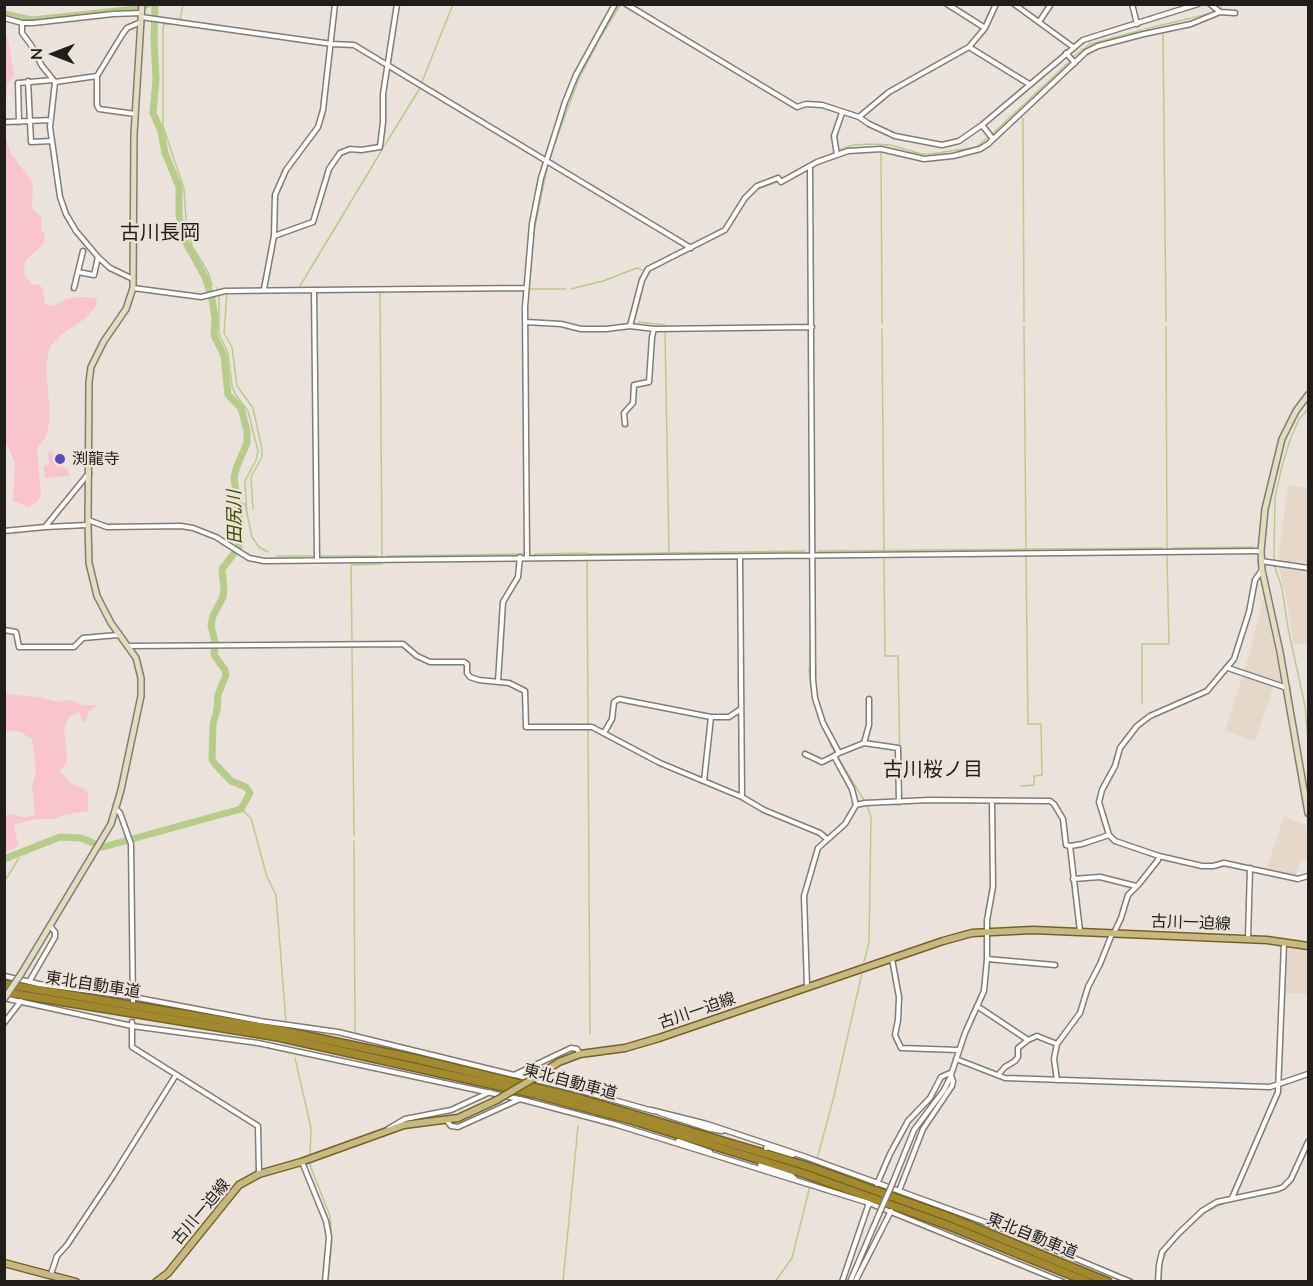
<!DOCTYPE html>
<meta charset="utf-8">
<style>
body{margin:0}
#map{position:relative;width:1313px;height:1286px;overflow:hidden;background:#ebe3db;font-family:Mulish,sans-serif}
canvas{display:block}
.frame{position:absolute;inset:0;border:6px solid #201d1a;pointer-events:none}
.north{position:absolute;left:24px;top:24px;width:60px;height:60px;-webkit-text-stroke:4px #ebe3db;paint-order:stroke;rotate:270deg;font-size:16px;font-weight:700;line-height:24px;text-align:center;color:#201d1a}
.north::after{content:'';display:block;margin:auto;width:21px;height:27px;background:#201d1a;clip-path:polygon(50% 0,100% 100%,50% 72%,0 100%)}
</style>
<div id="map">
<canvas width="1313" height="1286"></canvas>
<div class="frame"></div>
<div class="north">N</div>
</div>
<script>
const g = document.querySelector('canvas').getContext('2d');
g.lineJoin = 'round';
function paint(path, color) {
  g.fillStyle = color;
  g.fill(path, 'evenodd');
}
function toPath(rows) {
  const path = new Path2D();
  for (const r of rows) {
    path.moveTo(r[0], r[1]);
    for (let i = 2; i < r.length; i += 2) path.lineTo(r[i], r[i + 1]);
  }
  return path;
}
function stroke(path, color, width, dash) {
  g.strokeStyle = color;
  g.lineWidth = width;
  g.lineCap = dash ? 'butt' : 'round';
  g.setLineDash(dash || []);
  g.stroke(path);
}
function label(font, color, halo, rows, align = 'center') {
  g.font = font + ' Mulish,"Noto Sans JP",sans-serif';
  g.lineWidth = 4.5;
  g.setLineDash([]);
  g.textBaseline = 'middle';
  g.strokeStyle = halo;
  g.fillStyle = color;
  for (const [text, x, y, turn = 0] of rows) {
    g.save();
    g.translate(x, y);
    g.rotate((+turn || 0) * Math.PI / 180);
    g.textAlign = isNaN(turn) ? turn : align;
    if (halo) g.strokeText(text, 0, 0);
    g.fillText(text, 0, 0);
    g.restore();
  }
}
const built = toPath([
 [1288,485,1308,488,1308,565,1278,559],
 [1278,565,1308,571,1308,645,1294,644,1285,591],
 [1264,598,1282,684,1244,672],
 [1243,675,1274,685,1255,741,1225,731],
 [1284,817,1306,825,1308,838,1308,860,1300,860,1295,876,1266,869],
 [1286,948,1308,951,1308,994,1284,993]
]);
const green = toPath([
 [5,34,8,40,14,74,7,86,5,114],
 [4,131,10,152,33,183,32,208,42,218,41,230,45,235,44,243,25,261,24,275,32,284,40,285,43,290,45,304,53,306,67,299,80,297,97,298,96,306,86,318,62,334,50,347,46,365,50,418,46,437,37,448,41,495,37,502,29,507,13,501,15,464,9,448,5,444],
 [52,451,54,463,56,463,57,467,64,466,64,469,68,468,69,476,45,478,44,465,49,465,48,452],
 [7,694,39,697,57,702,70,700,83,705,99,705,89,711,85,722,82,721,80,713,78,712,69,717,64,728,67,756,66,764,60,771,69,782,84,789,88,794,88,811,67,814,53,819,37,819,15,824,14,827,18,844,15,848,5,853,5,816,10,814,23,817,33,816,35,813,32,787,36,771,32,739,20,732,5,730,5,695]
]);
const stream = toPath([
 [1220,8,1223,4],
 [180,20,183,4],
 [179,24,164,24,163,29,163,126,184,189,186,220,192,246,208,272,212,285],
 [1145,29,1208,14],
 [1163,32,1166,321],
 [1073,57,1090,44,1142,30],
 [422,82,453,4],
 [1021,117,1023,119,1024,322],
 [992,134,1070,61],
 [385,145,420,88],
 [839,150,853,145,870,144,890,145,922,154,931,154,977,147,988,137],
 [881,152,882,324],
 [549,159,578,81,599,40,620,5],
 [808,170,808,211],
 [781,179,813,161,834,153],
 [532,241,548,164],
 [685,253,726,232,748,198,758,189,777,182],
 [529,276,529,289,566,289],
 [300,286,382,150],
 [217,288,218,290],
 [571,289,603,281,637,268,643,270],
 [380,291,382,556],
 [227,292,224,333,232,347,237,386,253,408,262,449,262,457,251,477,253,509],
 [219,294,219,334,228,353,232,386,235,394,248,411,258,451,256,460,245,481,247,515],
 [634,322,645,279],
 [639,322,665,325,665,327],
 [1166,326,1167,549],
 [1024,327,1026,551],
 [882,329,884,552],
 [665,332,669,553],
 [236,504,245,504,252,537,259,547,268,552],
 [1173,548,1253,547],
 [818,551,1162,548],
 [535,554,586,553],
 [587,554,805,551],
 [277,556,314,556],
 [320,556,377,556],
 [387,556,522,554],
 [884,559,885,656,898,656,900,765],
 [1274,560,1275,497,1282,466,1290,440,1299,419,1308,409],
 [587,562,588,724],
 [1274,565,1282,588,1288,628,1305,706,1308,740],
 [811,613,810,665,809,670,813,694],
 [352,641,351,565,382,564,382,562],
 [352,647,354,836],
 [814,702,819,717],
 [1142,703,1142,644,1169,644,1167,556],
 [588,729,590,1034],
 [825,730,831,746,867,805,871,817,869,942,864,962],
 [1021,786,1034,785,1034,776,1042,775,1041,724,1028,724,1026,557],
 [241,809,251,818,267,877,276,895,286,1022],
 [354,841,355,1034],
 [17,853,18,855],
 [4,882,19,858],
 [295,1058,311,1128,310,1156],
 [817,1159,833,1100,862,973],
 [310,1161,311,1168,330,1216,332,1240,328,1282],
 [1237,1200,1278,1192,1288,1187,1293,1181,1308,1149],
 [1175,1240,1207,1211,1229,1201],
 [563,1282,578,1126],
 [775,1282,792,1258,810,1186],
 [1161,1282,1162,1263,1168,1248]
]);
const river = toPath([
 [4,14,32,20,137,9,148,4],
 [4,859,60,837,81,838,103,847,241,809,250,793,246,787,231,781,215,764,212,759,213,724,217,710,218,695,226,675,225,670,214,655,215,642,211,626,213,616,223,597,224,590,222,569,239,547,240,524,234,477,237,466,247,443,247,431,241,408,228,395,224,356,214,335,215,319,212,299,205,277,185,241,179,216,179,187,165,153,161,131,153,113,156,79,154,40,155,4]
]);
const street = toPath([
 [626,4,797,107,806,104,822,105,859,117,869,124,895,136,942,145,959,141,982,125,1083,40,1198,4],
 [947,4,985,28],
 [1014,4,1073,47],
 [1132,4,1137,24],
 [1220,12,1235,13],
 [141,17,332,44,354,45,691,248],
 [4,18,22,23,33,23,113,14,141,13],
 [1039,22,1051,4],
 [22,23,22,33,31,45,42,66,55,82,50,127,60,197,66,214,76,231,98,257,110,268,133,279],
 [969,47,1029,84],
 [1066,53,1075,63],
 [28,81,31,142,52,141],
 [55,82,97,76],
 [135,114,99,109,97,105,97,76,122,35,127,28,141,22],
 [859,117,889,92,969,47,985,28,996,4],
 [6,122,50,120],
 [19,122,18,83,53,80],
 [982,125,993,139],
 [837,155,834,136,842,113],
 [274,236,313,222,329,169,340,153,350,149,361,150,380,147,383,122,383,94,397,4],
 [78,272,94,275,98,257],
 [74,288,83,251],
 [133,288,201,297,225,291,314,290,317,560],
 [264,289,274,236,275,195,286,170,318,127,323,110,335,4],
 [314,290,526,288],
 [526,322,561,324,581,329,606,329,630,326,654,329,812,327],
 [630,326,642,280,648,269,725,230,745,198,757,186,778,178,781,182,817,162,848,151,881,149,924,159,953,156,980,149,988,144,1086,52,1098,46,1144,34,1191,24,1220,12,1210,4],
 [625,424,624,413,633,403,634,385,649,382,652,337,654,329],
 [88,520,107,527,181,526,193,528,216,537,249,558,264,561,1261,551],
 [45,527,89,473],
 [4,531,45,527,88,525],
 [740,556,742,797],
 [527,557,525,307,532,224,541,178,565,102,576,75,615,4],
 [1261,561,1308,568],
 [1262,570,1255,580,1249,612,1234,659,1207,691,1150,716,1137,726,1120,748,1115,766,1102,790,1099,802,1109,835,1115,841,1159,856,1202,866,1213,866,1224,863,1298,879,1308,876],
 [4,630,16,632,19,647,74,647,83,638,118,635],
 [128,646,403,644,417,656,430,662,464,662,467,664,467,673,470,677,479,680,509,683,525,691,526,727,592,727,660,763,742,797,764,810,820,833,827,839],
 [1228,668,1287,688],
 [498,682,503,602,518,577,520,557],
 [604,733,612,719,614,702,619,699,711,717,729,717,741,709],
 [864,743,898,748,899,802],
 [839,753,864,743,869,725,869,699],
 [805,754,822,762,834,756],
 [704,781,711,717],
 [856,805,865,803,929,800,1050,801,1054,804,1063,819,1066,845,1070,846,1080,931],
 [117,810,120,813,131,844,133,1004],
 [1070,846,1082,844,1109,835],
 [1073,879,1100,877,1136,886],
 [1114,933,1121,918,1128,895,1139,884,1158,860,1159,856],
 [1248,939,1250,868],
 [892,959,899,997,898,1020,895,1035,901,1048,958,1050],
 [987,959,1055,965],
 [4,976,39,984,133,997,260,1021,338,1032,514,1075,571,1048,577,1049,580,1054],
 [29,982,55,937,55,932,50,926],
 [807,987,804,896,818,848,845,824,856,805,852,789,834,756,839,753,823,723,815,698,813,680,810,166],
 [4,998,132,1026,258,1043,519,1099],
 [977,1006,1028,1040],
 [132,1022,132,1047,258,1126,259,1173],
 [4,1023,21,1001],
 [956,1059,1005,1078,1270,1087,1308,1074],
 [515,1075,582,1091,653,1111],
 [998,1075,1005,1067,1015,1061,1018,1057,1018,1048,1028,1040,1037,1036,1057,1044],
 [1057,1080,1054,1059,1057,1044,1080,1013,1088,987,1100,964,1112,934],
 [651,1110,707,1124,803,1156,1012,1232,1131,1282],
 [660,1113,710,1129,722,1131],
 [447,1121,451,1126,458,1127,520,1099,614,1124,869,1203,842,1282],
 [388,1129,405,1119,451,1110,490,1092],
 [678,1141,710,1152],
 [766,1148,767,1147,793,1155],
 [302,1162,326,1221,329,1237,325,1282],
 [761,1164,760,1165,792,1176,795,1179],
 [893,1182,914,1130,944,1090,950,1078,965,1033,984,991,987,959,987,920,993,887,992,801],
 [877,1184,890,1154,908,1121,930,1098,941,1077,950,1073,953,1081,952,1086,923,1129,899,1191],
 [1232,1198,1278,1092,1284,943],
 [869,1203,1063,1282],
 [51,1274,57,1256,67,1245,113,1176,176,1075],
 [850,1282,879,1214],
 [855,1282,891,1211],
 [1158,1282,1159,1265,1162,1252,1178,1234,1202,1211,1217,1202,1278,1189,1283,1187,1291,1179,1308,1142]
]);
const secondary = toPath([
 [1308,395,1296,411,1282,439,1265,509,1261,551,1262,570,1280,652,1308,813],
 [21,974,111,824,121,790,141,696,141,678,136,658,111,623,97,596,89,563,88,525,89,382,91,367,104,341,126,309,133,288,134,134,142,4]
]);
const primary = toPath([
 [539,1075,559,1062,580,1054,625,1048,659,1038,943,941,972,933,1033,930,1267,940,1308,946],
 [4,1263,76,1282],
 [156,1282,168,1273,239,1185,259,1174,301,1162,404,1125,458,1118,497,1100]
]);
const highway = toPath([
 [4,984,279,1030,417,1059,578,1098,807,1166,949,1217,1108,1282],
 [4,992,278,1037,535,1094,631,1120,805,1174,947,1225,1088,1282]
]);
const streetBridge = toPath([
 [879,1214,893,1182]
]);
const secondaryBridge = toPath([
 [4,999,21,974]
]);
const primaryBridge = toPath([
 [497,1100,539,1075]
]);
const markers = [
 [60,459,6,"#5e49c2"]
];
const poiNames = [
 ["渕龍寺",72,459]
];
const streetNames = [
 ["古川一迫線",1191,923,2],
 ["東北自動車道",93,985,9],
 ["古川一迫線",697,1011,-19],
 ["東北自動車道",570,1082,15],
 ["古川一迫線",201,1212,-50],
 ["東北自動車道",1032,1236,22]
];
const waterNames = [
 ["田尻川",235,517,-91]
];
const quarterNames = [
 ["古川長岡",160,233],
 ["古川桜ノ目",933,770]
];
paint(built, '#e5d8ca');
paint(green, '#f7c5cb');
stroke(stream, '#b7cc8c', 1.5);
stroke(river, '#b7cc8c', 7);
stroke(street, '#837c75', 7);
stroke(secondary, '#837c75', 8);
stroke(primary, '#736426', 9);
stroke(highway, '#736426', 10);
stroke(street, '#fff', 4);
stroke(secondary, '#e2dcc0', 5);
stroke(primary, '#c6b981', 6);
stroke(highway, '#a08a2d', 7);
stroke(streetBridge, '#837c75', 7, []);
stroke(secondaryBridge, '#837c75', 8, []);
stroke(primaryBridge, '#736426', 9, []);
stroke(streetBridge, '#fff', 4);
stroke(secondaryBridge, '#e2dcc0', 5);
stroke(primaryBridge, '#c6b981', 6);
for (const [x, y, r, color] of markers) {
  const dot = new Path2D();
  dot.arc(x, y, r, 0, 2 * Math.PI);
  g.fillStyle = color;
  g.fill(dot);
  stroke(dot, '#ebe3db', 2);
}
label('16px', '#201d1a', '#ebe3db', poiNames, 'left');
label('16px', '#201d1a', '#ebe3db', streetNames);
label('italic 18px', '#3b4c00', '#ebe3db', waterNames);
label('20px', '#201d1a', '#ebe3db', quarterNames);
</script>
